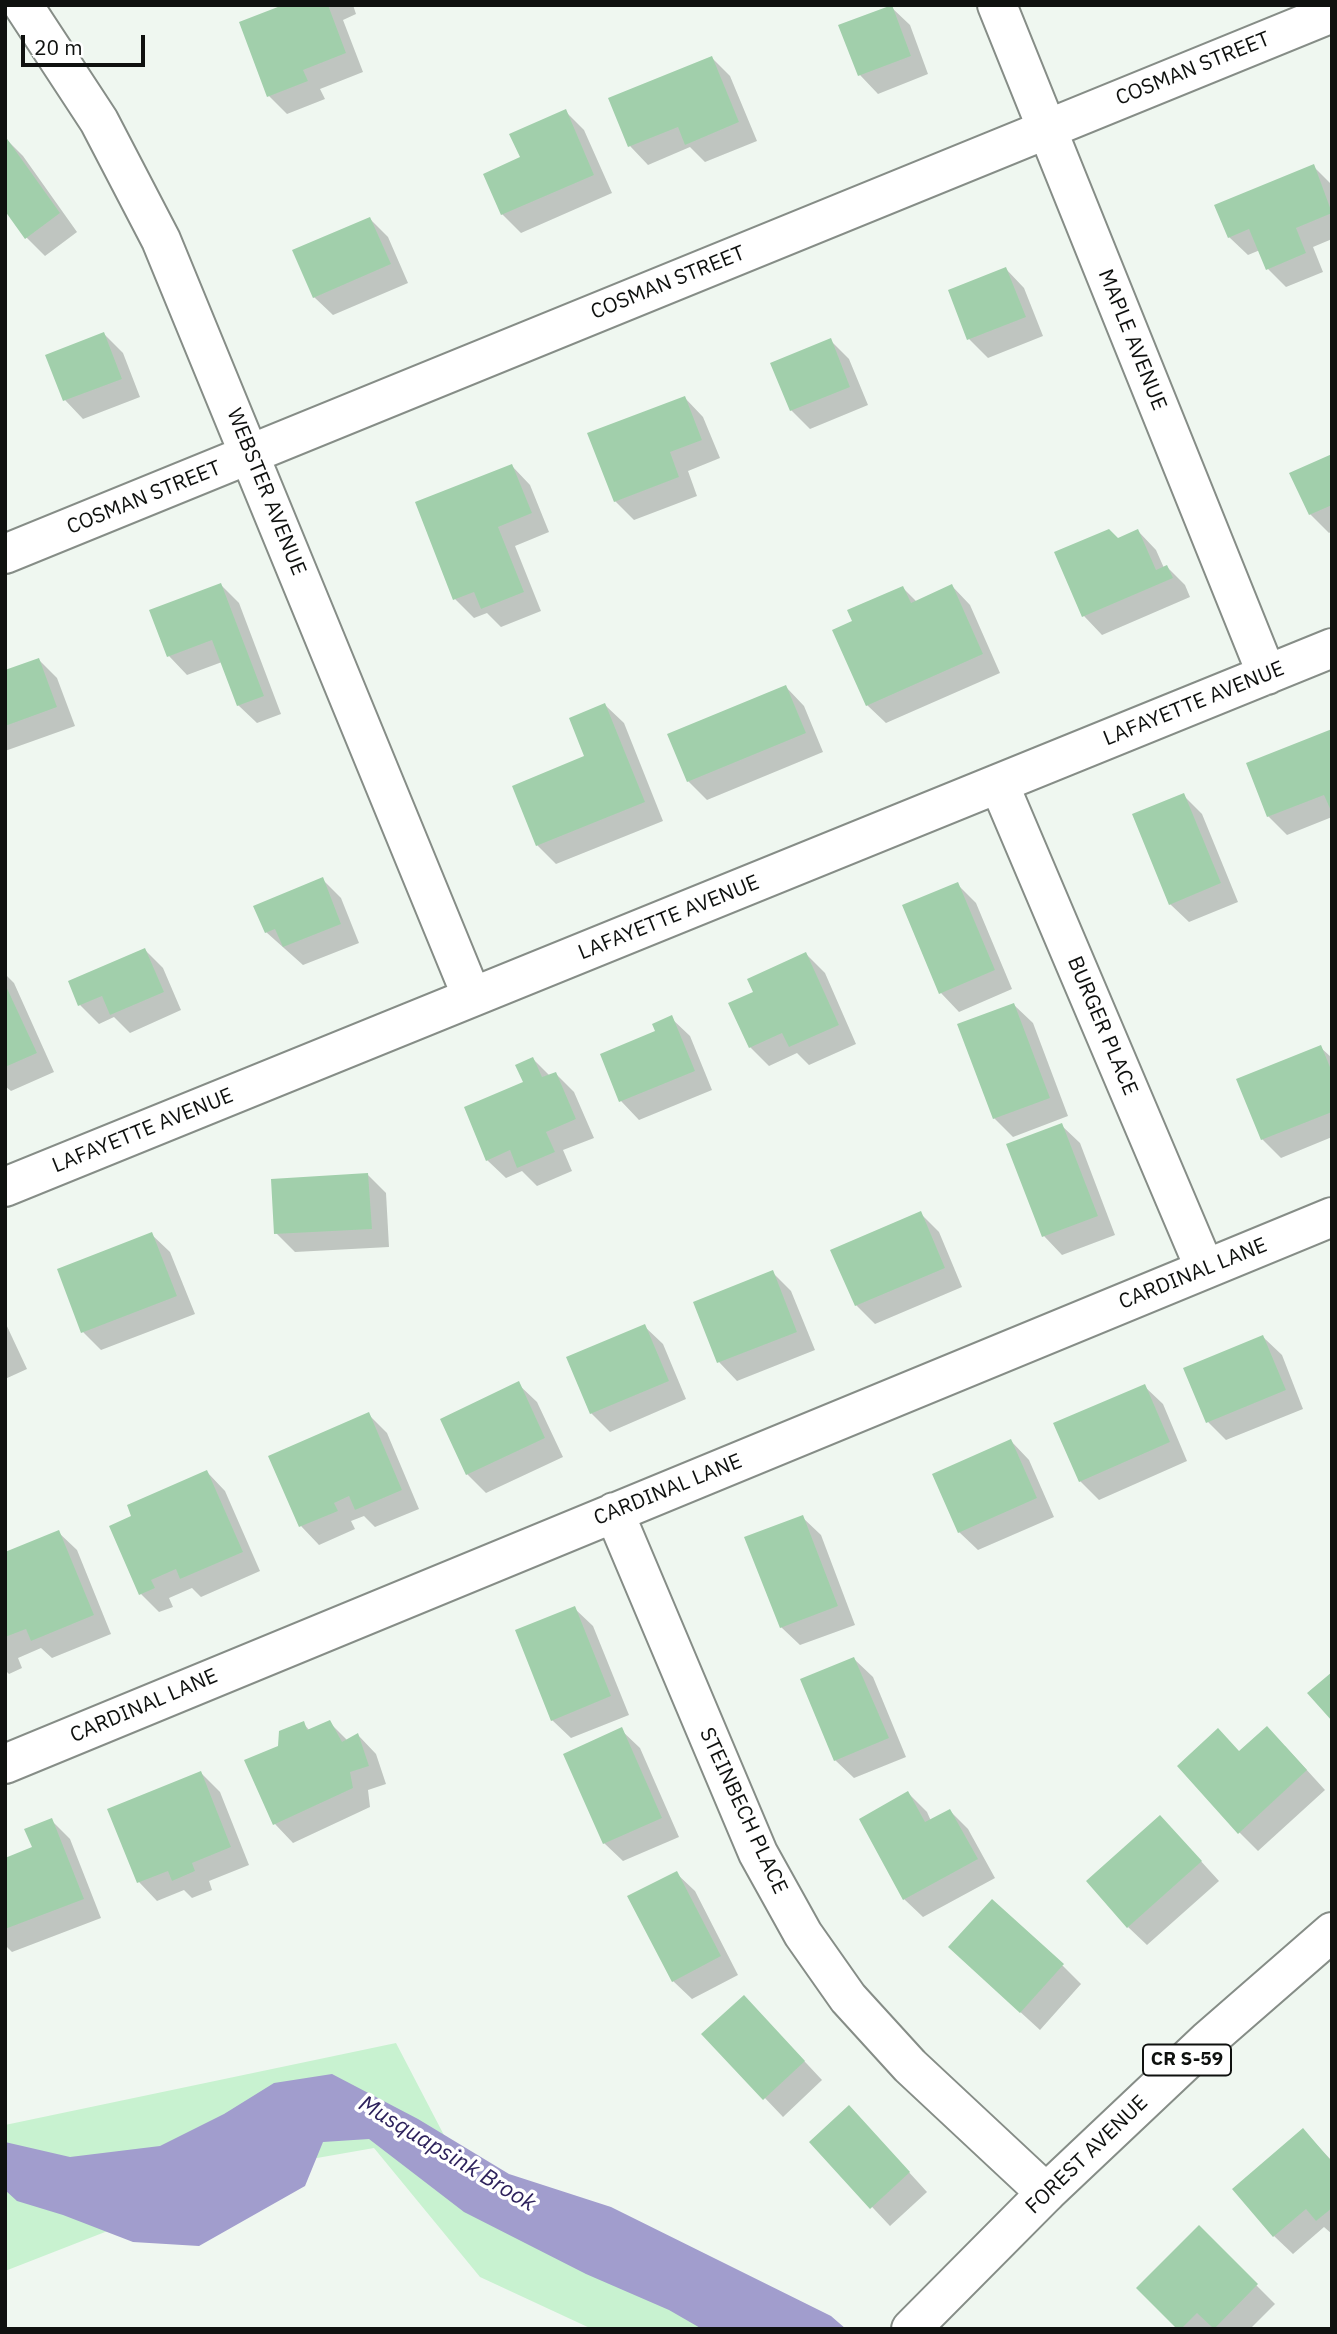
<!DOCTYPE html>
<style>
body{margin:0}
#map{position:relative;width:1337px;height:2334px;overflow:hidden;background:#eff7f0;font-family:"IBM Plex Sans",sans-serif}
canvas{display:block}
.frame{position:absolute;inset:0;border:7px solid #0f110f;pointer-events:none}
.scale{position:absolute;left:21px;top:35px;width:124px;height:32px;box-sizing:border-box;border:4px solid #0f110f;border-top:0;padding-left:9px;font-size:21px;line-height:24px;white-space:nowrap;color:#0f110f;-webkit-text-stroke:5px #fff;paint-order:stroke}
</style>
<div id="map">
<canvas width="1337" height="2334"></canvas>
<div class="frame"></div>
<div class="scale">20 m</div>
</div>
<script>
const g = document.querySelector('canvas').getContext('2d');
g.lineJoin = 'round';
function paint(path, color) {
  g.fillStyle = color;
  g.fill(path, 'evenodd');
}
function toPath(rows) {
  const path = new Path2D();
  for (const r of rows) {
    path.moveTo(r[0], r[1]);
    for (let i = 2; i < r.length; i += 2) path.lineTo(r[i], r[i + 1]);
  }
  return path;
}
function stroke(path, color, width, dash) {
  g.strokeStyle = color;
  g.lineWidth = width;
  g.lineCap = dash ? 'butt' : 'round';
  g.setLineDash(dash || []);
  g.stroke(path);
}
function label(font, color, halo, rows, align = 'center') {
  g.font = font + ' "IBM Plex Sans",sans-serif';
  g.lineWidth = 7;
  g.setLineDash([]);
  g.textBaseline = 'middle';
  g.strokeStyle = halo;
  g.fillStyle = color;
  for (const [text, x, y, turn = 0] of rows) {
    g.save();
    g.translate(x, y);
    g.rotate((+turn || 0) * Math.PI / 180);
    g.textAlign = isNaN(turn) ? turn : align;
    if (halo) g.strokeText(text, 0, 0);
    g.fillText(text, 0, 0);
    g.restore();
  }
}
const green = toPath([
 [396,2043,459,2164,810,2329,592,2329,480,2277,374,2148,277,2165,5,2271,5,2125]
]);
const water = toPath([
 [332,2074,418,2119,509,2174,611,2207,831,2316,846,2329,702,2329,669,2310,586,2274,464,2212,369,2139,323,2142,305,2186,199,2246,133,2242,63,2215,17,2201,5,2190,5,2142,70,2157,160,2146,224,2114,274,2083]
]);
const shadow = toPath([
 [288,5,353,5,356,14,343,20,363,72,320,89,325,99,287,114,269,96],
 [891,7,910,25,928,74,878,94,860,75],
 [712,58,730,76,757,141,705,162,690,147,648,165,630,146],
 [565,111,584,130,612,193,521,233,502,214,522,158],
 [5,138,23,156,77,232,45,256,26,237],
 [1313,166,1332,185,1332,239,1313,247,1323,272,1286,287,1268,269,1260,250,1248,255,1229,237],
 [370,219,388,237,408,283,333,315,314,297],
 [1006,269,1024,288,1043,336,988,358,969,339,950,291],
 [104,334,123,353,140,397,83,419,65,400],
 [830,340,849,359,868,405,810,429,791,410],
 [685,398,703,417,720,458,688,471,697,496,634,520,615,501],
 [1332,456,1332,531,1329,533,1310,514],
 [512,466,530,485,549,532,515,546,541,611,501,627,487,613,474,618,455,599],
 [1138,531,1156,550,1164,568,1167,567,1185,585,1190,597,1102,635,1084,616,1056,553,1118,540],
 [221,585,239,603,281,714,257,723,238,705,222,662,187,675,169,656],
 [952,586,970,605,1000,673,886,723,867,705,854,622,903,588,917,602],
 [39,660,57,678,75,726,5,751,5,672],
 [786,687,804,706,823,752,707,800,688,781],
 [605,705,624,723,663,821,556,864,537,845,587,757],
 [1332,731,1332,817,1287,835,1268,816],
 [1183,795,1202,814,1238,902,1189,922,1170,904],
 [322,879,341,898,359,943,303,965,266,932],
 [957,884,976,903,1012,989,959,1012,941,993],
 [145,950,163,968,181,1010,130,1033,114,1017,99,1024,80,1005],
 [806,954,825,973,856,1044,809,1065,797,1053,769,1066,750,1047,731,1004,755,993],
 [5,974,14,983,54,1072,11,1091,5,1086],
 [1014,1005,1033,1023,1068,1116,1013,1137,994,1118],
 [671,1018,690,1036,712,1090,639,1120,621,1101,657,1032],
 [1320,1047,1332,1058,1332,1137,1281,1158,1262,1139],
 [533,1059,550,1076,556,1074,574,1092,594,1138,563,1150,572,1171,537,1186,522,1171,506,1178,487,1160,525,1083],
 [1061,1125,1080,1143,1115,1235,1062,1255,1044,1236],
 [368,1175,386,1193,389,1247,295,1252,276,1233],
 [920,1213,939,1232,962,1287,875,1324,856,1305],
 [151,1234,170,1252,195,1314,101,1350,83,1332],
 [772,1272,791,1291,815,1350,737,1381,719,1362,695,1303],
 [5,1322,27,1369,5,1379],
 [644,1326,663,1344,686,1399,610,1432,591,1413],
 [1263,1337,1282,1355,1303,1409,1226,1440,1208,1422],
 [518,1384,537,1402,563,1457,486,1493,467,1474],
 [1144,1386,1163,1404,1187,1461,1099,1500,1080,1481],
 [368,1414,387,1433,419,1509,375,1527,364,1516,351,1521,355,1529,319,1545,301,1526],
 [1011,1441,1029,1460,1054,1517,978,1550,959,1532],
 [207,1472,225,1491,260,1571,201,1597,192,1588,169,1598,173,1607,159,1612,141,1594,134,1517],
 [802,1517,821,1535,855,1625,800,1645,781,1627],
 [58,1532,77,1550,111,1634,52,1658,41,1648,18,1658,22,1668,9,1674,5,1670,5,1553],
 [574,1608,593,1626,629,1715,571,1738,552,1720],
 [854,1659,873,1677,906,1757,854,1778,835,1760],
 [329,1722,348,1741,358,1735,376,1754,386,1784,368,1790,370,1807,293,1843,275,1824,280,1747,303,1723,310,1731],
 [621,1730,640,1748,679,1837,623,1861,604,1843],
 [1285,1746,1325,1790,1258,1851,1239,1832,1240,1752],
 [201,1773,220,1792,249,1865,209,1881,212,1890,192,1898,184,1890,157,1901,139,1882],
 [908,1793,927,1812,931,1821,950,1811,968,1829,995,1878,923,1917,904,1899],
 [52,1821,70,1839,101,1918,12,1952,5,1945,5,1857,7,1859,34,1848],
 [1178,1836,1219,1881,1147,1945,1128,1927],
 [676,1873,695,1891,738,1975,692,1999,673,1981],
 [969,1965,1063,1966,1081,1984,1040,2030],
 [762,2016,822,2080,783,2117,704,2034],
 [867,2126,927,2192,890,2226,811,2142],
 [1303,2130,1332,2161,1332,2234,1324,2227,1293,2254,1274,2236],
 [1199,2228,1275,2304,1250,2329,1179,2329]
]);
const building = toPath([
 [283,5,328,5,346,53,303,70,308,81,267,97,239,22],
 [892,5,911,56,858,76,838,25],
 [712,56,739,122,685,145,678,127,628,147,608,98],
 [566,109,594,175,501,215,483,174,520,157,509,134],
 [5,136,60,213,25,239,5,211],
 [1314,164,1332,213,1296,228,1306,253,1266,270,1249,229,1228,238,1214,205],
 [370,217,391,264,313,298,292,250],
 [1006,267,1026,317,967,340,948,290],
 [104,332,122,379,63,401,45,355],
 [831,338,850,387,790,411,770,363],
 [685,396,702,440,670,452,679,477,614,502,587,433],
 [1332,454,1332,505,1309,515,1289,473],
 [512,464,532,513,498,527,524,592,481,609,474,592,453,600,415,502],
 [1109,529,1118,538,1138,529,1156,570,1167,565,1173,578,1082,617,1054,552],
 [221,583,264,696,237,706,212,640,167,657,149,610],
 [952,584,983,654,866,706,832,630,852,621,847,610,903,586,911,603],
 [39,658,57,707,5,726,5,670],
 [786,685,806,733,687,782,667,734],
 [605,703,645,802,536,846,512,786,584,756,569,718],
 [1332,729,1332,813,1324,795,1267,817,1246,763],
 [1184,793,1221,883,1169,905,1132,814],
 [323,877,341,924,283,947,275,929,265,933,253,906],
 [958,882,995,970,939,994,902,905],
 [145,948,164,992,110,1015,102,996,78,1006,68,981],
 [806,952,839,1025,789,1047,782,1033,749,1048,728,1003,753,992,747,979],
 [5,984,37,1053,5,1067],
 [1014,1003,1050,1098,993,1119,957,1024],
 [672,1015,695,1071,619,1102,600,1054,655,1031,652,1024],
 [1321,1045,1332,1072,1332,1112,1261,1140,1236,1079],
 [533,1057,542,1077,556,1072,576,1119,546,1132,555,1152,517,1168,510,1150,486,1161,464,1107,523,1082,515,1065],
 [1062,1123,1098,1216,1042,1237,1006,1144],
 [368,1173,372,1229,274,1234,271,1179],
 [921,1211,945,1268,855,1306,830,1250],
 [152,1232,177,1296,81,1333,57,1269],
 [773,1270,797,1332,717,1363,693,1302],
 [645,1324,669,1381,590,1414,566,1357],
 [1263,1335,1286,1390,1206,1423,1183,1368],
 [519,1381,545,1438,466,1475,440,1419],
 [1145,1384,1170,1442,1079,1482,1053,1423],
 [369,1412,402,1490,355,1510,349,1496,334,1503,338,1511,299,1527,268,1456],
 [1011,1439,1037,1498,958,1533,932,1474],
 [207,1470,243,1552,180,1579,176,1569,151,1580,155,1588,139,1595,109,1526,131,1516,127,1505],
 [803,1515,838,1606,780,1628,744,1537],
 [59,1530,94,1615,31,1641,26,1629,5,1637,5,1552],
 [575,1606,611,1696,551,1721,515,1630],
 [854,1657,889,1738,834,1761,800,1679],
 [1332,1672,1332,1721,1307,1693],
 [330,1720,342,1742,358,1733,369,1766,350,1772,353,1788,273,1825,244,1760,278,1746,279,1731,304,1721,307,1730],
 [1267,1726,1307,1770,1238,1834,1177,1766,1218,1728,1239,1751],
 [622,1727,662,1818,603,1844,563,1754],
 [201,1771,231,1847,192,1863,195,1871,172,1881,168,1871,137,1883,107,1809],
 [908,1791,925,1822,950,1809,978,1859,903,1900,859,1819],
 [1160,1815,1202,1861,1127,1928,1086,1881],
 [52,1818,84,1899,5,1929,5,1858,32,1847,24,1829],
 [677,1871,721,1956,672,1982,627,1896],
 [992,1899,1064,1964,1020,2013,948,1947],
 [744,1995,805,2061,763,2100,701,2034],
 [849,2105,910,2172,870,2209,809,2142],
 [1303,2128,1332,2162,1332,2208,1316,2221,1306,2209,1273,2237,1232,2189],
 [1199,2225,1258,2284,1214,2329,1197,2313,1181,2329,1177,2329,1136,2288]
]);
const minor = toPath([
 [23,5,99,121,161,240,472,997],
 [997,5,1267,675],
 [5,554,1332,13],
 [999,784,1205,1269],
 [5,1187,1332,648],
 [614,1512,758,1853,803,1934,848,1998,910,2066,1046,2193],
 [5,1764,1332,1217]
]);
const primary = toPath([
 [911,2329,1046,2193,1208,2040,1332,1932]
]);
const shields = [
 [1187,2060,88]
];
const shieldNames = [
 ["CR S-59",1187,2060]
];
const streetNames = [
 ["COSMAN STREET",1193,69,-22],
 ["COSMAN STREET",668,283,-22],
 ["MAPLE AVENUE",1132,340,68],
 ["WEBSTER AVENUE",266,492,68],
 ["COSMAN STREET",144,498,-22],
 ["LAFAYETTE AVENUE",1194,704,-22],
 ["LAFAYETTE AVENUE",669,918,-22],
 ["BURGER PLACE",1102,1026,67],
 ["LAFAYETTE AVENUE",143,1131,-22],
 ["CARDINAL LANE",1193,1274,-22],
 ["CARDINAL LANE",668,1490,-22],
 ["CARDINAL LANE",144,1706,-23],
 ["STEINBECH PLACE",743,1811,65],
 ["FOREST AVENUE",1087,2155,-44]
];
const waterNames = [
 ["Musquapsink Brook",447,2154,31]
];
paint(green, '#c8f2d0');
paint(water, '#a19dcd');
paint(shadow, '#0003');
paint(building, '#a1cfab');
stroke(minor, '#868d87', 42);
stroke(primary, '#868d87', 42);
stroke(minor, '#fff', 38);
stroke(primary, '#fff', 38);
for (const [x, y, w] of shields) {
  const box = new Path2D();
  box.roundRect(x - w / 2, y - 15.5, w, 31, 5);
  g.fillStyle = '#fff';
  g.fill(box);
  stroke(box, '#0f110f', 2);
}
label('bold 19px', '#0f110f', null, shieldNames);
label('21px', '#0f110f', '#fff', streetNames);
label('italic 23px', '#2e225c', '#fff', waterNames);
</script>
